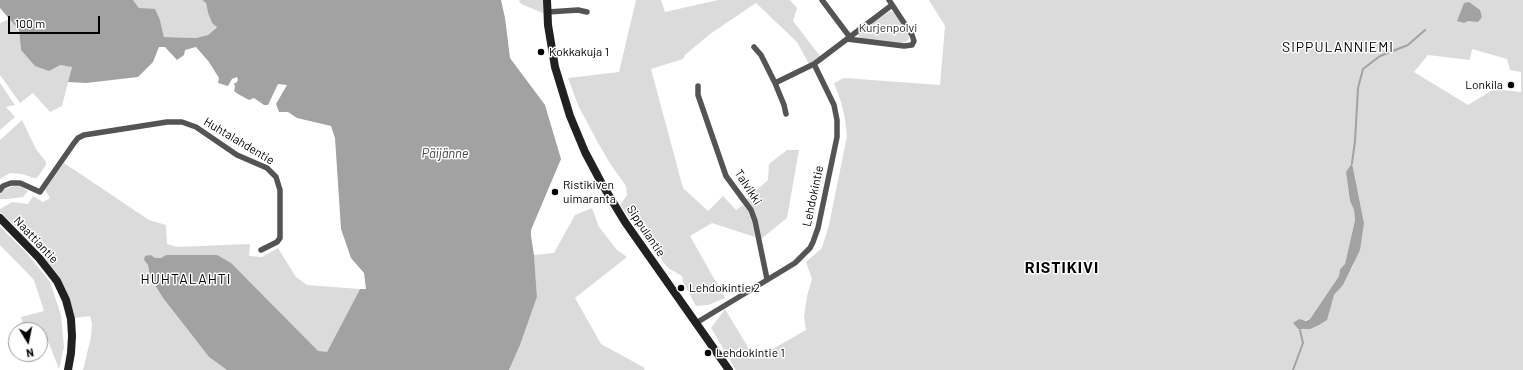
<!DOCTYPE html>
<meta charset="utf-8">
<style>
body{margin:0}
#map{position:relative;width:1523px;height:370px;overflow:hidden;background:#fff;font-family:Barlow,sans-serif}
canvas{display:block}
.north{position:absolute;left:8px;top:322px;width:40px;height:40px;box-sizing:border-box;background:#fff;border:1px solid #999;border-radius:50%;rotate:170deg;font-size:11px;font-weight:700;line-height:16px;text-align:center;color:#000}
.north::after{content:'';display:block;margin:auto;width:14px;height:18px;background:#000;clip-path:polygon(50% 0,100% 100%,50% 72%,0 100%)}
.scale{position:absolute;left:8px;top:16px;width:92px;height:18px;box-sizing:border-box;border:2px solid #000;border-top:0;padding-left:5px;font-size:12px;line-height:14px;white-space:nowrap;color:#000;-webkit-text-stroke:3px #fff;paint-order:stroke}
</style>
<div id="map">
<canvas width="1523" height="370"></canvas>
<div class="north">N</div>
<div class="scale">100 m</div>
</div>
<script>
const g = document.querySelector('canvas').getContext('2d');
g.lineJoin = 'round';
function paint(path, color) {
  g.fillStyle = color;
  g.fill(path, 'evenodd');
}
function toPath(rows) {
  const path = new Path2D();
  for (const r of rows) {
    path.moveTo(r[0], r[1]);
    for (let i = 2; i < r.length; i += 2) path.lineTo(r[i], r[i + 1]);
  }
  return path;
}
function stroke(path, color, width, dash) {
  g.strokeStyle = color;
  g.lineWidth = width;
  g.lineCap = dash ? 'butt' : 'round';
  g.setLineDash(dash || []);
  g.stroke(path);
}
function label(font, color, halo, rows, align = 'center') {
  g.font = font + ' Barlow,sans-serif';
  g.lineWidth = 3;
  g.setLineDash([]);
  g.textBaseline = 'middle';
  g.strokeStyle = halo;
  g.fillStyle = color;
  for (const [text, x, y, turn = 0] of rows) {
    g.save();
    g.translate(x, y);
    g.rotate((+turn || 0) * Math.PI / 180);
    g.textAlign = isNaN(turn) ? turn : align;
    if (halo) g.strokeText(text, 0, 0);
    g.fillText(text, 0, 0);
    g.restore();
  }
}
const green = toPath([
 [133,0,202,0,206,3,208,13,212,23,217,26,208,35,196,38,164,37,160,20,139,8],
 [519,0,543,0,543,13,521,4],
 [636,0,661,0,665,12,718,0,790,0,797,8,793,21,820,56,809,64,797,42,756,3,710,34,685,55,683,59,651,69,683,188,708,211,723,196,736,210,743,205,748,211,752,222,755,237,712,223,690,236,725,298,708,305,696,306,683,282,682,276,668,268,620,205,627,195,626,186,611,165,597,141,578,105,568,78,619,72],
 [929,0,1523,0,1523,370,736,370,711,328,725,309,755,359,806,330,804,317,807,296,812,279,806,262,822,248,829,225,847,136,845,119,841,102,834,83,844,78,940,85,945,26],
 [1472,49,1507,59,1510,70,1521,72,1521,92,1494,89,1468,105,1414,72,1428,55,1470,60],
 [1352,164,1364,223,1353,266,1343,285,1334,295,1331,303,1298,329,1293,323,1310,319,1335,282,1339,276,1340,269,1345,264,1355,220,1354,210,1350,201,1346,172],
 [890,11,895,13,908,32,909,39,907,41,900,44,860,39,858,34,859,32],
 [10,19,19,30,21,50,60,65,72,67,62,106,50,112,33,93,20,103,0,75,0,23],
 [0,83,15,105,6,107,15,117,0,130],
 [22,120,36,149,46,162,46,165,37,178,34,178,22,174,10,173,0,179,0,140],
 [787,150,799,150,787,218,761,239,753,209,747,199,768,180,769,164],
 [64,163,149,220,166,225,167,244,177,247,250,244,249,256,262,257,278,248,296,277,307,285,360,289,327,352,318,352,231,264,155,258,151,255,144,260,148,265,150,277,163,298,209,357,227,370,83,370,91,337,92,324,90,316,75,318,66,290,37,247,0,212,0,209,12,202,28,204,33,196,43,202,50,198,45,190],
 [15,186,20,186,28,191,23,197,8,199,0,199,0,194,5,189],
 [592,208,599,227,617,250,627,257,575,298,601,344,645,368,644,370,509,370,520,345,537,297,534,255,554,253,575,215],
 [0,227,25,251,50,282,61,315,64,347,59,369,48,341,40,343,40,330,25,330,21,317,44,311,34,280,0,245]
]);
const water = toPath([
 [0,0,133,0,139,8,155,9,160,20,164,37,196,38,208,35,217,27,212,23,208,13,206,3,202,0,501,0,505,18,510,58,545,105,561,159,531,230,531,236,534,255,537,297,520,345,509,370,227,370,209,357,163,298,150,277,148,265,144,260,145,256,151,255,155,258,161,258,166,255,217,255,231,263,318,351,327,352,360,289,366,289,364,273,351,258,341,229,335,138,331,126,297,118,288,112,279,112,276,104,287,85,278,84,268,105,264,105,254,98,249,100,238,94,234,91,235,87,234,83,236,83,238,80,237,77,232,79,228,86,218,83,219,78,209,62,196,47,185,50,184,55,177,60,165,47,159,47,153,62,138,77,86,83,68,82,72,67,60,65,49,71,35,66,21,50,19,30,0,8],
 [1469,2,1480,10,1482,17,1478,22,1468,21,1464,23,1457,21,1464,3],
 [1352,163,1364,223,1360,250,1349,273,1343,285,1334,295,1327,320,1319,325,1310,329,1298,329,1293,323,1299,319,1306,321,1310,319,1335,282,1339,276,1340,269,1345,264,1355,220,1354,210,1350,201,1346,172]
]);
const stream = toPath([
 [1352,163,1355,141,1358,88,1363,69,1380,56,1408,45,1425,30],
 [1293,370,1303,343,1300,330]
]);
const street = toPath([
 [822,0,849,36],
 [548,12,578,10,587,12],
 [847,39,904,46,912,45,914,41,912,35,889,0],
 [754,47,761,55,775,83,784,105,786,114],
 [775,83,814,64,892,5],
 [698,86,698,95,726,176,751,210,755,221,767,279],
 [0,190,3,186,11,183,20,183,40,192,74,143,78,138,84,135,167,122,182,122,196,127,237,155,267,168,276,177,280,190,280,238,277,242,261,250],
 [696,323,795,263,810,248,813,242,818,228,837,137,837,120,834,105,814,64]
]);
const secondary = toPath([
 [547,0,548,25,555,67,570,116,585,152,602,184,625,222,729,370],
 [0,218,39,258,57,281,66,300,71,319,72,336,71,353,68,370]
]);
const markers = [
 [541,52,4,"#000"],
 [1511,85,4,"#000"],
 [555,192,4,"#000"],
 [681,288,4,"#000"],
 [708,353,4,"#000"]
];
const parkNames = [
 ["Kurjenpolvi",888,28]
];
const poiNames = [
 ["Kokkakuja 1",549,52],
 ["Lonkila",1503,85,"right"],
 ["Ristikiven",563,185],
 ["uimaranta",563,199],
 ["Lehdokintie 2",689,288],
 ["Lehdokintie 1",716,353]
];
const streetNames = [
 ["Huhtalahdentie",239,141,31],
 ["Talvikki",748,187,57],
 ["Lehdokintie",813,196,-78],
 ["Sippulantie",646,231,56],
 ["Naattiantie",36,240,47]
];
const waterNames = [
 ["Päijänne",445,154]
];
const quarterNames = [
 ["SIPPULANNIEMI",1338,47],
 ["HUHTALAHTI",186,279]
];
const districtNames = [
 ["RISTIKIVI",1062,268]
];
paint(green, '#dbdbdb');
paint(water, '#a2a2a2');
stroke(stream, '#a2a2a2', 2);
stroke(street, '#545454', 5.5);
stroke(secondary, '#212121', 8);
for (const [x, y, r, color] of markers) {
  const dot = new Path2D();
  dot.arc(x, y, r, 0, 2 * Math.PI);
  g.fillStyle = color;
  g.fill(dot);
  stroke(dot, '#fff', 1.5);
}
label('12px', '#323232', '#fff', parkNames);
label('12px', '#000', '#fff', poiNames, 'left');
label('12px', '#000', '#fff', streetNames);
label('italic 13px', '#434343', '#fff', waterNames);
g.letterSpacing = '1px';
label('14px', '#000', '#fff', quarterNames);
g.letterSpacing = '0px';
g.letterSpacing = '1px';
label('bold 16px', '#000', '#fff', districtNames);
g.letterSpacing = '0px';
</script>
